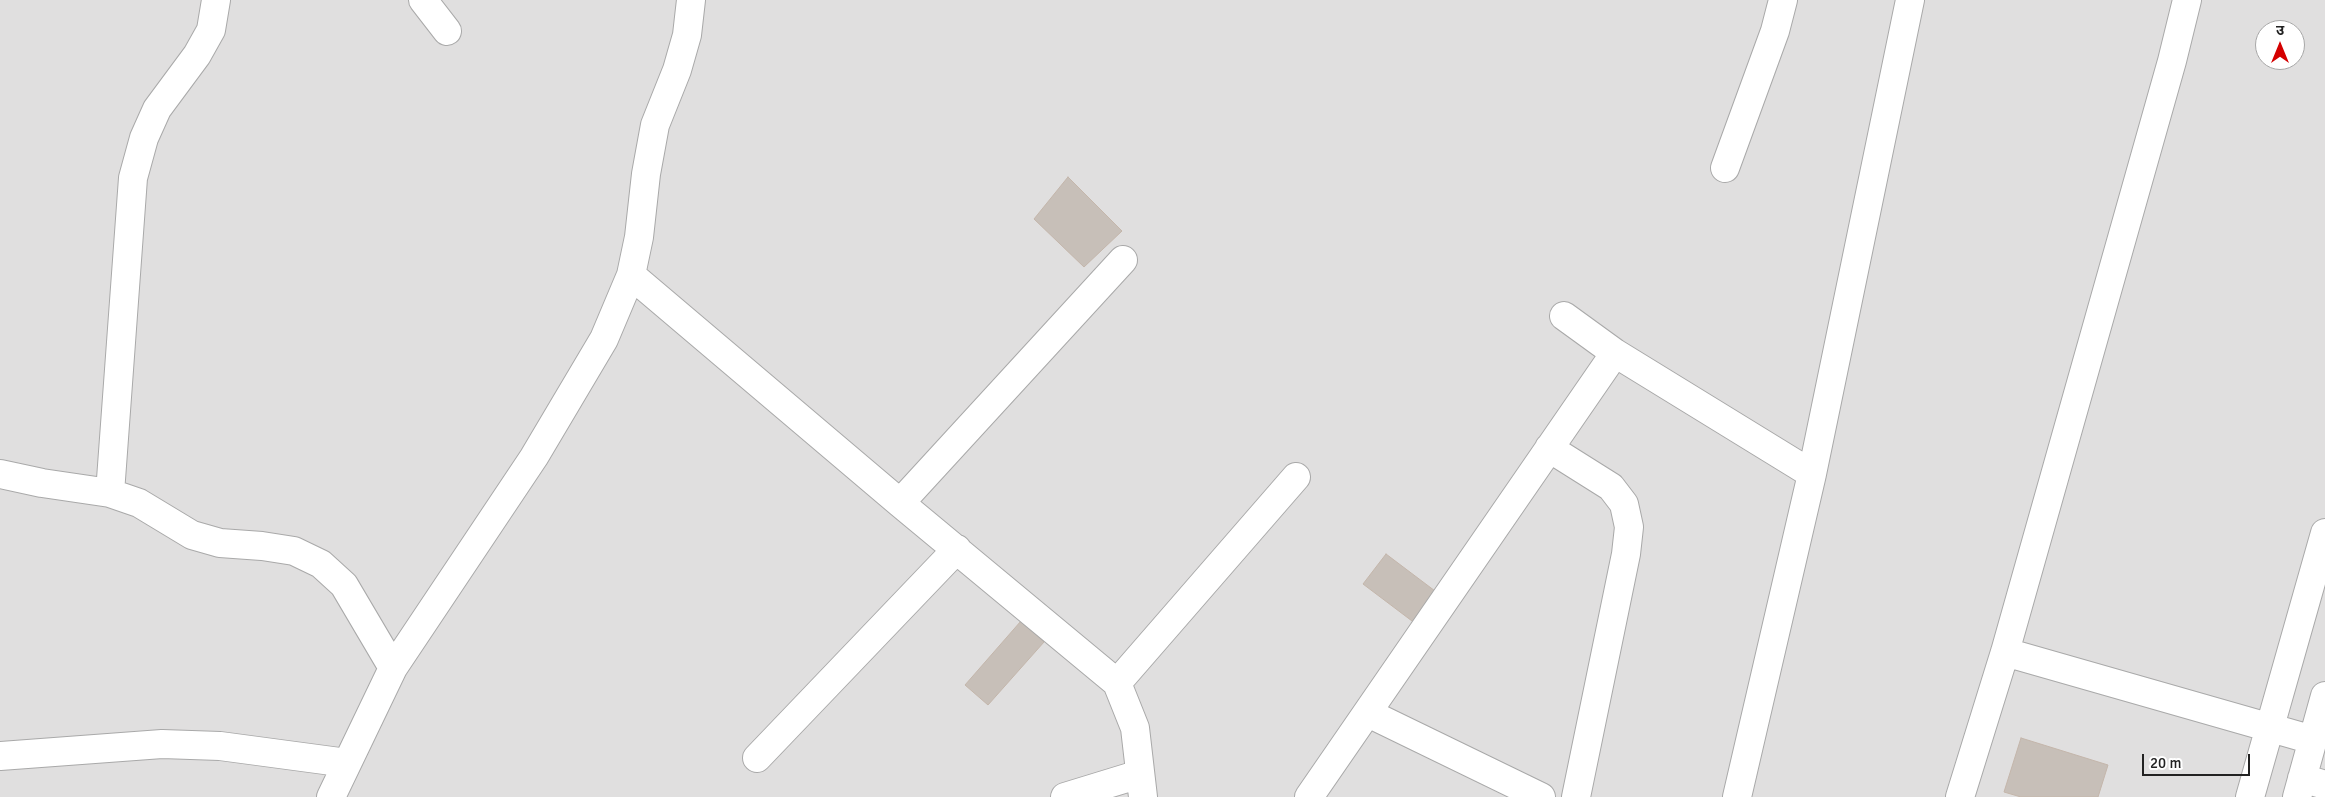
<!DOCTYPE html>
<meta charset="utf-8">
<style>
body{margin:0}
#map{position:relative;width:2325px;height:797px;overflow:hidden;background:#f2efe9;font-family:Signika,"Noto Sans Devanagari",sans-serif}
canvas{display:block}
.north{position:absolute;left:2255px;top:20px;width:50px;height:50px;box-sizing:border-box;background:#fff;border:1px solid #a7a7a7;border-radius:50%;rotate:0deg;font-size:14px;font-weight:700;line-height:20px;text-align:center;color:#222}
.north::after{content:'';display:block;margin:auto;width:18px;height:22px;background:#d40000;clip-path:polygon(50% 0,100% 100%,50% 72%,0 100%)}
.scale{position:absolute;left:2142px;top:754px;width:108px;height:22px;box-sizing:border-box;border:2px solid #222;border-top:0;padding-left:6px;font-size:15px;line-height:18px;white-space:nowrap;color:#222;-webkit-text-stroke:4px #fff;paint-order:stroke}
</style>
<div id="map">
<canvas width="2325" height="797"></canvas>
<div class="north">उ</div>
<div class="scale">20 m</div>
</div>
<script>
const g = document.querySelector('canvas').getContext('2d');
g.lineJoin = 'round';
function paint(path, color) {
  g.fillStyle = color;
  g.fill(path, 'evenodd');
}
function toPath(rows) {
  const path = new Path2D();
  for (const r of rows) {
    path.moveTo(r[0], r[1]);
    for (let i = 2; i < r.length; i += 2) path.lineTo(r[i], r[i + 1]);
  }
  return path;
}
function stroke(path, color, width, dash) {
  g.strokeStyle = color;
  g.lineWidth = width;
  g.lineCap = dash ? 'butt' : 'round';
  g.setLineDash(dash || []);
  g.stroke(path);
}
const residential = toPath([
 [0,0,2325,0,2325,797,0,797],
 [2265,30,2295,30,2295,60,2265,60]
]);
const building = toPath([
 [1068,177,1122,231,1084,267,1034,219,1068,177],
 [1386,554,1439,594,1416,624,1363,584,1386,554],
 [1021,621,1044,642,988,705,965,685,1021,621],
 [2021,738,2108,765,2098,797,2021,797,2004,792,2021,738]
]);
const minor = toPath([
 [423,0,447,31],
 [1725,168,1775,31,1783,0],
 [631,275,900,503,1117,683,1135,728,1143,797],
 [1564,316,1615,353,1812,474],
 [1549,448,1611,487,1624,504,1629,527,1626,554,1576,797],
 [0,474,42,483,110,493,139,503,192,535,220,543,262,546,294,551,321,564,344,585,393,668],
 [110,493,133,178,144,138,157,109,197,55,211,30,216,0],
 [900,503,1123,260],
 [2005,652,2313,740],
 [1117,683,1296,477],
 [1368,713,1541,797],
 [0,756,162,744,220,746,347,763],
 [757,758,957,549],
 [2302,778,2325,785],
 [331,797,393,668,534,457,604,339,631,275,639,237,646,174,655,125,677,70,687,35,691,0],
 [1065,797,1140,774],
 [1309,797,1615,353],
 [1737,797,1812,474,1910,0],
 [1960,797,2005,652,2172,61,2187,0],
 [2250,797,2325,533],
 [2297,797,2325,696]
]);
paint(residential, '#e0dfdf');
paint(building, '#c7bfb8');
stroke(building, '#c4b6ab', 1);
stroke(minor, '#a9a9a9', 30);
stroke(minor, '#fff', 28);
</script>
